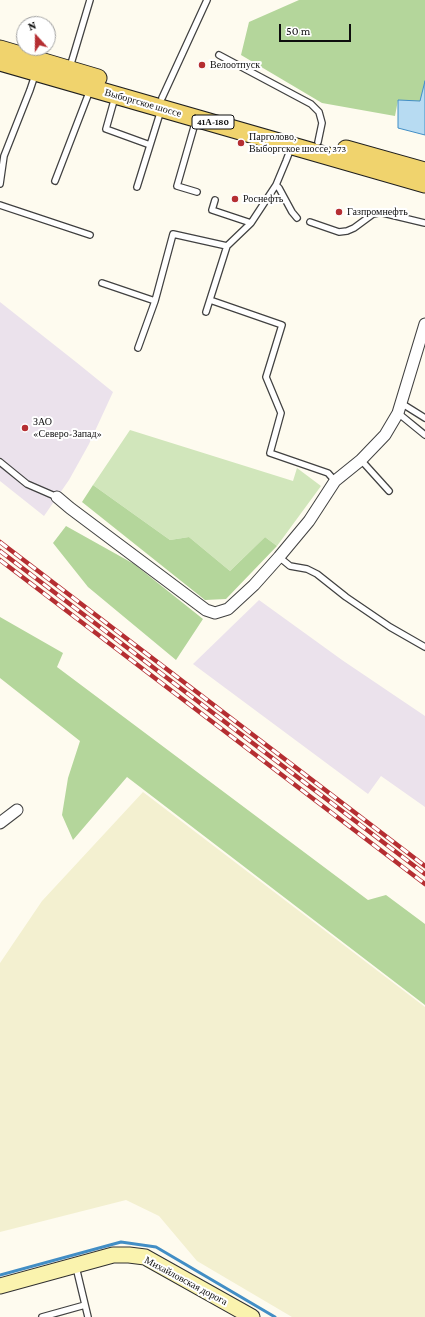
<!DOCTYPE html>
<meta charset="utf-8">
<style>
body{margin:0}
#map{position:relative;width:425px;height:1317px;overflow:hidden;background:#fefbef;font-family:"Crimson Pro",serif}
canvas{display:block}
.north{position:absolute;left:16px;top:16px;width:40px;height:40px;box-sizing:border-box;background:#fff;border:1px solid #9f9f9f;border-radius:50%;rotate:339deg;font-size:11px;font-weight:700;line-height:16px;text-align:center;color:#0e0e0e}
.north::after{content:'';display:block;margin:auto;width:14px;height:18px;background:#b52e32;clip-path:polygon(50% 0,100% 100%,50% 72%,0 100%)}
.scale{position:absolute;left:279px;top:24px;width:72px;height:18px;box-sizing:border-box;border:2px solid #0e0e0e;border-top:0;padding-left:5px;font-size:12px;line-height:14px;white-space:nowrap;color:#0e0e0e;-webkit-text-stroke:3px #fff;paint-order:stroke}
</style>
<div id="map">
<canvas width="425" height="1317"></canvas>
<div class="north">N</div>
<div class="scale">50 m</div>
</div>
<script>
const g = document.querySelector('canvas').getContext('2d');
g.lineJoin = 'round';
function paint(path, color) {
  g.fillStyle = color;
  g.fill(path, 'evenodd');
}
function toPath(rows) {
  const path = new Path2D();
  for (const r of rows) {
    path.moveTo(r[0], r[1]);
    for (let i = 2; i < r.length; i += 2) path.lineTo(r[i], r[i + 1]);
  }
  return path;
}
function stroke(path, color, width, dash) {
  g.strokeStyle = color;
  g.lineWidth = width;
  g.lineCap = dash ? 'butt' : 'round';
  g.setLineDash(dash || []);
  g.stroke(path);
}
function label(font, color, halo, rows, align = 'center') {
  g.font = font + ' "Crimson Pro",serif';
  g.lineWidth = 4;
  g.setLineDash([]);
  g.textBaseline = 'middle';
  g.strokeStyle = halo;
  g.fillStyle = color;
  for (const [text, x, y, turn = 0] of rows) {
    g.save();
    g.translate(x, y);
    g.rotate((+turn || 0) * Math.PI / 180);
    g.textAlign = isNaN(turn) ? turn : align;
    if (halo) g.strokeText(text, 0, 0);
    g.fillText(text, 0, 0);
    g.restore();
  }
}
const industrial = toPath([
 [0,302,76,362,113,392,89,444,69,480,44,516,0,481],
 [259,600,342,660,425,716,425,807,381,776,368,794,193,664]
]);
const farmland = toPath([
 [143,792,425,1007,425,1317,292,1317,197,1261,159,1216,126,1200,0,1232,0,963,42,901]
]);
const green = toPath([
 [130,430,293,481,297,468,321,486,277,546,265,537,230,571,189,537,170,540,93,485]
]);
const forest = toPath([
 [299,0,425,0,425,81,420,102,398,100,395,116,322,103,241,55,249,22],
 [93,485,170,540,189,537,230,571,265,537,277,546,226,599,205,600,82,502],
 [66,526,134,564,203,619,176,660,88,587,53,543],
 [0,617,63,653,57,667,368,900,386,895,425,924,425,1005,127,777,73,840,62,815,68,778,80,741,0,678]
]);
const water = toPath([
 [425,81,425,135,398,128,398,100,420,101,425,81]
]);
const stream = toPath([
 [0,1275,121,1242,156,1247,275,1317]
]);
const lane = toPath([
 [219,55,311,104,319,112,322,123,318,142],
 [70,67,90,0],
 [115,97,106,129,150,145],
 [162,98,207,0],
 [196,120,177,186,197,192],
 [55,181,90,90],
 [0,184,4,156,30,90,35,75],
 [276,185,279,188,292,212,297,218],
 [137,187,161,110],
 [215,200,212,210,251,223],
 [0,205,90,235],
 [310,222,339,232,347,231,354,228,373,214,378,213,383,213,425,223],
 [102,283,155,301],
 [210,300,282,325,266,377,281,413,270,453,328,473,335,481],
 [206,312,227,246,251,223,276,185,286,161,291,148],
 [138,348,155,301,173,234,227,246],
 [401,403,425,418],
 [398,413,425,435],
 [361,460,389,491],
 [0,462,27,484,57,497],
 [279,557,290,566,307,569,317,574,346,597,390,627,425,647],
 [76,1267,88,1317],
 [42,1317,85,1305]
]);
const street = toPath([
 [57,497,70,508,206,610,215,613,228,609,254,585,279,557,309,521,335,481,361,460,385,435,398,413,425,324],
 [0,823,17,810]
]);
const secondary = toPath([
 [0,1286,113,1255,129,1255,145,1257,252,1317]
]);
const primary = toPath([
 [0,49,98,78],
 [0,62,425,184],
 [346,149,425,171]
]);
const rail = toPath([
 [0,542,425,866],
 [0,551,425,874],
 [0,560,425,884]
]);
const markers = [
 [202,65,4,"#b52e32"],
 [241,143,4,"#b52e32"],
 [235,199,4,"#b52e32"],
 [339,212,4,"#b52e32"],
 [25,428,4,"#b52e32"]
];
const shields = [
 [213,122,42]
];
const shieldNames = [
 ["41А-180",213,122]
];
const poiNames = [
 ["Велоотпуск",210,65],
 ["Парголово,",249,137],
 ["Выборгское шоссе, 373",249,149],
 ["Роснефть",243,199],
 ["Газпромнефть",347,212],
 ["ЗАО",33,422],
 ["«Северо-Запад»",33,434]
];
const streetNames = [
 ["Выборгское шоссе",143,103,16],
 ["Михайловская дорога",186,1281,28]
];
paint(industrial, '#ebe2ec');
paint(farmland, '#f3f0d0');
paint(green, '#d1e6bb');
paint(forest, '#b4d69b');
paint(water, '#b7dbf2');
stroke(water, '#428ec5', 1);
stroke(stream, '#428ec5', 3);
stroke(lane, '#414141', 8);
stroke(street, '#414141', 13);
stroke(secondary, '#303030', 17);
stroke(primary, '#1f1f1f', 19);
stroke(lane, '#fff', 5.5);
stroke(street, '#fff', 11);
stroke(secondary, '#faf3ae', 15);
stroke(primary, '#f0d36d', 17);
stroke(rail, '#b52e32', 4.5);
stroke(rail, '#fff', 3, [9]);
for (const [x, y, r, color] of markers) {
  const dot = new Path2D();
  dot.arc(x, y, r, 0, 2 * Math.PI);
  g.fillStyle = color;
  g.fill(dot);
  stroke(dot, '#fff', 1.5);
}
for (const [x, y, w] of shields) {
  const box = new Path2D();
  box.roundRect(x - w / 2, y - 7, w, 14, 3);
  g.fillStyle = '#fff';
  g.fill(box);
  stroke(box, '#0e0e0e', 1);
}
label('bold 9px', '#0e0e0e', null, shieldNames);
label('10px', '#0e0e0e', '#fff', poiNames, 'left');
label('10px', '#0e0e0e', '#fff', streetNames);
</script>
